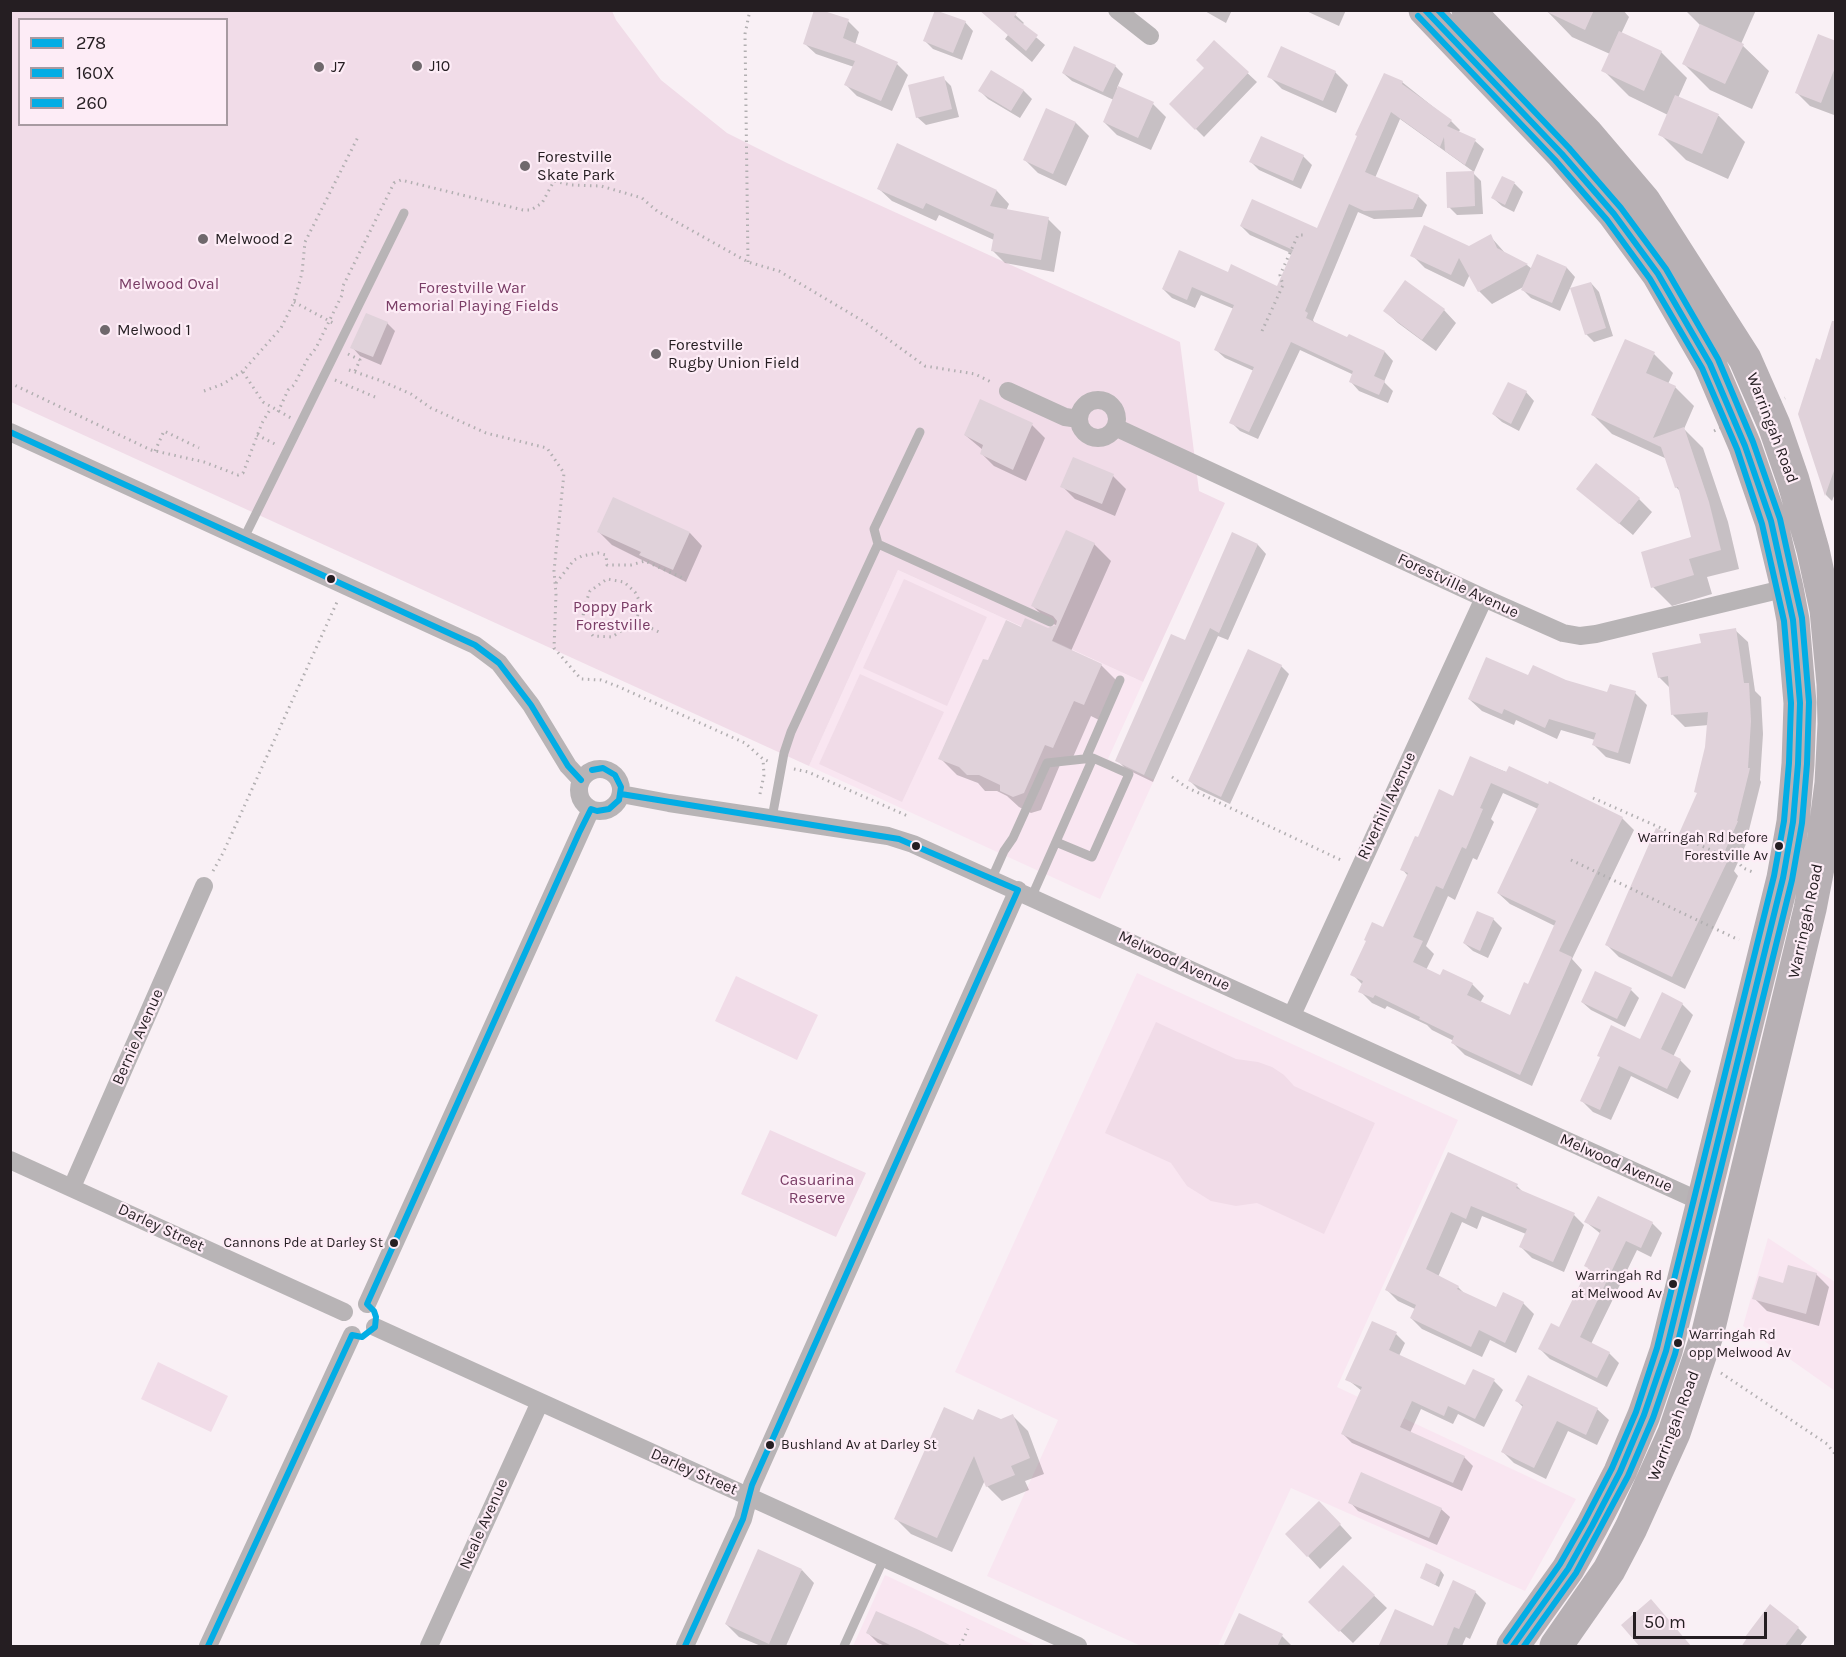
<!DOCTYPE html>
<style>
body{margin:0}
#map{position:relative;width:1846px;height:1657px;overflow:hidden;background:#f9f0f5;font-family:Karla,sans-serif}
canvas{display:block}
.frame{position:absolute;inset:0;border:12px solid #251e22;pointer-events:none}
.legend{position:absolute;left:18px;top:18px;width:210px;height:108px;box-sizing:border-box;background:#fdecf6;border:2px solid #a79aa1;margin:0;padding:8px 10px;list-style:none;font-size:18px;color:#251e22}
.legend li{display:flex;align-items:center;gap:12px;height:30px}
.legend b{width:30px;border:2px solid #a79aa1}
.scale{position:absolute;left:1633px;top:1612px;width:134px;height:27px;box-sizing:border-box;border:3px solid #251e22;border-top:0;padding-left:8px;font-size:18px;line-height:21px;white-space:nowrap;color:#251e22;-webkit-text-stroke:4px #fdecf6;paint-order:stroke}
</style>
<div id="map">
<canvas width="1846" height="1657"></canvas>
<div class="frame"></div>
<ul class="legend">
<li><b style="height:8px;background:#02ade5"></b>278</li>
<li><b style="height:8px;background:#02ade5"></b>160X</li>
<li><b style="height:8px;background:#02ade5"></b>260</li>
</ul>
<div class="scale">50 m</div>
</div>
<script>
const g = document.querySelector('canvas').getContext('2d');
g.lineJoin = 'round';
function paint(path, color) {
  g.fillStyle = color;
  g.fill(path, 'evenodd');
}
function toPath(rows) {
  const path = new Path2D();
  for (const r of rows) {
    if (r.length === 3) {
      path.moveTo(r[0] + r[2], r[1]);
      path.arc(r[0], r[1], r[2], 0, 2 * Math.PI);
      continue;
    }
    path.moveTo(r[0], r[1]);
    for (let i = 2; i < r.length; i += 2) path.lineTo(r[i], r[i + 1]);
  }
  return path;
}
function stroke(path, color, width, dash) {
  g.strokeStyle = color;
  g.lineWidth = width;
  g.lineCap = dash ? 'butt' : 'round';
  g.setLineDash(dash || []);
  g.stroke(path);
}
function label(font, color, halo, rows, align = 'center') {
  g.font = font + ' Karla,sans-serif';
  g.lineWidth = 4.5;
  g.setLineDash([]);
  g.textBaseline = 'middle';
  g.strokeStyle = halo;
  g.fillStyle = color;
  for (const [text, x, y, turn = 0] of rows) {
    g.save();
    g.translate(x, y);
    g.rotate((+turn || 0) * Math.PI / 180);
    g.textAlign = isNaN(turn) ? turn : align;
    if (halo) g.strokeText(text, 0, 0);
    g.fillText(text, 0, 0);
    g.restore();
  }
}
const built = toPath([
 [898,570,1143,682,1108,759,1154,780,1100,899,809,766],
 [1137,973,1458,1120,1337,1387,1576,1499,1525,1591,1291,1488,1218,1646,1141,1646,987,1576,1058,1420,955,1372],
 [1768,1238,1835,1282,1835,1391,1743,1326],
 [885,1575,1036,1646,853,1646]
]);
const green = toPath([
 [11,11,612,11,616,20,661,80,727,133,787,163,1180,342,1199,491,1225,503,1143,682,898,570,809,766,11,402],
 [20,20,226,20,226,124,20,124],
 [904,579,987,617,947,706,863,668],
 [860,674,944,712,902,802,819,764],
 [736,976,818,1015,797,1060,715,1021],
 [1156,1022,1236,1059,1258,1062,1272,1067,1284,1075,1294,1086,1375,1123,1324,1234,1257,1203,1236,1206,1211,1201,1187,1186,1171,1163,1105,1133],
 [770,1130,866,1173,836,1237,741,1194],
 [158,1362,228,1396,211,1432,141,1399]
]);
const shadow = toPath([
 [1010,10,1024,23,1022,25,1045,45,1032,62,1005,39,1008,35],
 [1203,10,1232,10,1226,23],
 [1304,10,1346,10,1339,26],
 [1546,10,1623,10,1629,17,1621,34,1661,52,1687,78,1678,98,1719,116,1745,142,1728,179,1686,160,1660,134,1668,115,1629,96,1603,70,1610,54,1572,37],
 [1685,10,1756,10,1741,44,1769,71,1752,109,1710,90,1684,64,1701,26],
 [848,21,859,32,855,45,897,64,908,75,892,111,857,96,846,85,854,67,816,54,805,44],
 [965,22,973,31,962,60,933,49,925,41],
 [1214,42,1257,82,1204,137,1171,104,1206,68],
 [1836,42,1836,112,1834,115,1810,106,1797,93],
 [1115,66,1123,74,1117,88,1153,104,1166,117,1151,150,1117,135,1104,122,1114,100,1072,81,1063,73],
 [992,72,1024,91,1032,99,1020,118,988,99,980,91],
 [1335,72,1348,85,1336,113,1282,89,1269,76],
 [943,78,951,86,959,117,926,125,917,117],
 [1402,82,1451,121,1460,130,1458,133,1475,141,1484,149,1474,172,1400,119,1375,178,1418,196,1427,205,1422,217,1374,219,1358,212,1313,320,1315,324,1348,339,1385,352,1393,361,1384,382,1393,391,1388,403,1359,391,1351,382,1354,375,1300,350,1258,439,1240,431,1231,422,1254,371,1225,358,1216,350,1234,309,1201,295,1195,308,1172,298,1163,289,1229,274,1278,288,1293,254,1250,235,1241,226,1318,230],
 [1047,110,1076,123,1089,136,1066,186,1038,173,1025,160],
 [1303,156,1312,165,1301,189,1259,170,1251,162],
 [1473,173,1481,181,1483,214,1457,215,1449,207],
 [1502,178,1515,184,1523,192,1514,212,1502,206,1493,198],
 [879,189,997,191,1009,204,1006,211,1048,219,1061,232,1054,272,1005,263,992,250,994,240,939,215,936,221,892,201],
 [1490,236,1506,254,1527,265,1532,269,1537,256,1567,268,1575,277,1560,311,1531,298,1523,290,1525,286,1492,304,1479,291,1470,274,1464,287,1425,268,1412,255,1469,248],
 [1591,283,1599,292,1613,336,1594,342,1586,334],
 [1444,310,1456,323,1436,351,1398,323,1385,311],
 [1836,316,1836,491,1832,501,1826,495,1799,414,1821,361],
 [387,323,395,331,381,365,360,356,352,347],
 [1654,354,1673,373,1668,384,1675,387,1694,406,1684,429,1703,448,1728,522,1739,569,1707,577,1712,594,1672,606,1653,587,1692,538,1681,492,1676,487,1667,459,1612,434,1593,415],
 [1526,392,1534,401,1519,431,1502,422,1493,414],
 [981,401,1032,425,1045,438,1026,481,994,466,981,453,983,450,965,435],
 [1073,459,1113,476,1126,489,1115,516,1075,499,1062,486],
 [1578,489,1639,499,1652,512,1633,535],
 [599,532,690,533,702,546,686,582,612,545],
 [1066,532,1094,544,1111,561,1071,651,1101,665,1118,682,1101,721,1091,716,1070,764,1062,760,1041,810,1031,813,1019,807,1007,796,997,791,985,791,978,783,957,775,940,758,988,662,1022,629,1048,630,1058,626,1049,622,1033,606],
 [1233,534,1258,545,1266,554,1228,640,1218,636,1153,782,1126,769,1117,760,1185,642],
 [1735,630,1748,642,1755,691,1761,697,1763,734,1760,780,1761,782,1748,834,1750,835,1734,871,1738,876,1685,989,1619,957,1606,944,1678,840,1698,794,1707,748,1709,725,1685,727,1673,715,1671,689,1659,677,1702,644],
 [1281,666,1289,674,1230,804,1198,789,1190,781],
 [1529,677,1608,694,1635,693,1647,705,1630,764,1606,757,1594,745,1595,740,1561,730,1557,739,1516,720,1514,725,1482,711,1469,699],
 [1471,758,1622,818,1634,830,1572,959,1582,970,1532,1086,1465,1055,1453,1043,1454,1041,1432,1030,1427,1025,1387,1006,1385,1009,1372,1003,1360,991,1363,985,1352,974,1384,929,1408,876,1402,869,1418,839,1454,798],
 [1503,793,1538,809,1498,893,1510,904,1555,926,1529,986,1510,1017,1480,1003,1484,996,1472,984,1441,977,1426,970,1434,954,1426,946,1448,896,1455,900,1473,858,1477,860,1494,822,1491,819],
 [1493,919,1502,928,1488,958,1473,951,1464,943],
 [1631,990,1639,998,1625,1027,1591,1010,1582,1002],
 [1682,1004,1693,1015,1673,1057,1680,1060,1691,1071,1678,1099,1631,1076,1611,1120,1593,1112,1582,1101,1601,1058,1640,1041],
 [1449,1154,1517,1186,1524,1193,1574,1215,1584,1225,1564,1272,1532,1258,1521,1247,1526,1234,1482,1216,1477,1229,1462,1222,1438,1277,1458,1287,1465,1294,1497,1309,1523,1303,1534,1314,1516,1353,1490,1340,1482,1357,1422,1329,1411,1318,1415,1309,1398,1301,1387,1290],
 [1586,1222,1652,1223,1662,1233,1651,1257,1637,1250,1591,1344,1609,1353,1619,1363,1607,1387,1550,1359,1540,1349,1560,1329,1589,1269,1601,1234],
 [1816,1274,1829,1287,1819,1326,1767,1311,1754,1298,1784,1285],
 [1396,1334,1405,1343,1399,1356,1466,1387,1494,1381,1503,1390,1484,1427,1458,1414,1453,1424,1421,1409,1410,1433,1464,1457,1473,1466,1462,1491,1352,1443,1343,1434,1362,1391,1347,1379],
 [1529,1377,1597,1409,1609,1420,1597,1445,1568,1431,1546,1479,1514,1463,1503,1452,1524,1408,1517,1401],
 [1013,1416,1028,1431,1044,1474,1025,1481,1029,1490,1002,1501,987,1486,985,1480,952,1552,911,1534,896,1519,974,1422,1001,1420],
 [1350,1502,1441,1509,1450,1517,1437,1545,1358,1511],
 [1332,1516,1352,1538,1320,1569,1308,1556],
 [1344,1567,1387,1608,1353,1643,1310,1602],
 [802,1570,814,1583,786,1646,761,1646,739,1637,726,1624],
 [1441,1571,1444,1575,1439,1587,1421,1577],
 [1475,1592,1486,1603,1470,1639,1466,1637,1462,1646,1389,1646,1433,1628],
 [1798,1628,1807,1637,1800,1646,1742,1646],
 [868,1633,950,1646,885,1646,878,1643],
 [1282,1636,1292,1646,1224,1646]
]);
const building = toPath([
 [814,10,821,10,849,19,843,38,898,62,881,101,844,85,855,61,803,44],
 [935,10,966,21,953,53,923,41],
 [979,10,1019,10,1014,17,1038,35,1026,51],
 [1543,10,1594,10,1585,30],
 [1700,24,1744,44,1725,84,1682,64],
 [1619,31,1662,51,1644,91,1601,71],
 [1818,34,1836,41,1836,65,1821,103,1795,93],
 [1214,40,1249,72,1195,130,1169,104,1204,68,1196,60],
 [1074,46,1116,65,1103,92,1062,73],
 [1281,46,1336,71,1323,101,1267,77],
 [991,70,1024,90,1011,111,978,91],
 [1384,73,1403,81,1402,84,1452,120,1447,126,1476,139,1465,165,1445,151,1444,137,1440,147,1391,112,1365,172,1419,195,1413,209,1364,211,1349,204,1305,311,1308,313,1306,318,1347,337,1349,334,1385,351,1374,376,1385,381,1379,395,1349,382,1353,371,1291,342,1249,432,1229,423,1254,367,1214,350,1234,305,1192,287,1187,300,1162,289,1179,250,1228,272,1231,264,1277,286,1293,250,1240,226,1252,199,1317,228,1357,136,1355,135],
 [944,76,952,109,916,118,908,85],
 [1118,86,1154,102,1138,138,1103,122],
 [1675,95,1719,114,1702,154,1658,135],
 [1046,108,1076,122,1053,174,1023,160],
 [1261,136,1304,155,1293,181,1249,162],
 [897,143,997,190,990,206,1049,217,1041,260,991,251,994,234,926,203,923,209,877,189],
 [1474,171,1475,206,1447,208,1446,172],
 [1502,176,1515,182,1505,205,1491,198],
 [1424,225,1469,246,1491,234,1497,248,1528,264,1478,292,1459,258,1451,275,1410,256],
 [1537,254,1567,267,1552,303,1521,290],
 [1405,280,1445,309,1422,340,1383,311],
 [1591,282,1606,328,1585,335,1570,288],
 [366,313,388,322,373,357,350,348],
 [1832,321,1836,321,1836,465,1825,496,1798,414,1816,358,1820,360],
 [1625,339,1655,352,1646,373,1676,386,1653,438,1684,427,1709,502,1721,550,1689,559,1694,575,1651,588,1641,552,1691,537,1678,487,1675,488,1661,447,1591,415],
 [1508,382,1527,391,1511,424,1492,414],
 [980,399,1033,423,1013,470,980,454,983,445,964,435],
 [1073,457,1114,474,1102,504,1060,487],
 [1596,463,1640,498,1619,524,1576,489],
 [613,497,690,532,673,570,639,555,641,552,597,532],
 [1066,530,1095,543,1052,641,1102,664,1084,705,1074,701,1053,748,1045,745,1024,793,1013,797,1000,791,1000,785,979,775,967,775,959,767,938,759,983,659,988,660,1006,620,1021,627,1025,618,1048,628,1056,625,1057,621,1053,616,1031,606],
 [1232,532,1258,544,1219,633,1210,628,1144,775,1115,761,1171,634,1185,640],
 [1736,628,1744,683,1749,683,1751,721,1748,768,1750,768,1737,821,1738,821,1721,860,1727,862,1672,977,1605,945,1656,828,1677,838,1697,793,1694,792,1705,747,1708,712,1671,715,1668,676,1658,678,1652,653,1701,643,1699,634],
 [1248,649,1282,665,1221,797,1188,781],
 [1486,657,1528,675,1533,665,1566,680,1607,692,1610,684,1636,691,1618,753,1592,745,1596,733,1549,719,1545,728,1504,709,1502,714,1468,699],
 [1470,756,1506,772,1509,766,1548,784,1549,781,1623,817,1559,951,1572,957,1520,1075,1451,1043,1454,1036,1419,1019,1420,1017,1375,995,1373,998,1358,992,1363,981,1350,975,1366,941,1364,940,1372,922,1383,927,1408,873,1400,870,1415,836,1418,837,1439,789,1453,796],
 [1491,783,1539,804,1497,893,1556,921,1528,984,1524,982,1510,1015,1467,995,1473,983,1443,969,1440,975,1413,962,1423,941,1413,937,1436,886,1443,889,1462,847,1466,849,1483,809,1480,808],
 [1477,911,1494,918,1480,951,1463,943],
 [1595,971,1632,988,1617,1019,1581,1002],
 [1662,992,1683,1003,1661,1049,1681,1059,1667,1089,1619,1066,1600,1110,1580,1101,1600,1057,1597,1056,1611,1025,1640,1039],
 [1448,1152,1518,1184,1516,1188,1575,1213,1553,1262,1519,1247,1527,1229,1471,1206,1466,1219,1451,1212,1426,1269,1459,1286,1457,1289,1496,1307,1503,1292,1524,1302,1505,1343,1479,1330,1471,1347,1410,1318,1416,1305,1385,1290],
 [1598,1196,1653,1222,1641,1248,1626,1241,1580,1337,1610,1352,1597,1378,1538,1349,1551,1323,1559,1327,1588,1268,1584,1266,1601,1230,1584,1222],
 [1788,1265,1817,1273,1806,1314,1752,1299,1759,1276,1783,1283],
 [1372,1321,1397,1332,1389,1350,1465,1385,1473,1369,1495,1379,1475,1419,1448,1406,1444,1416,1412,1401,1400,1427,1465,1456,1453,1483,1341,1434,1362,1387,1345,1380],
 [1528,1375,1598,1408,1586,1435,1557,1421,1534,1468,1501,1452,1523,1405,1515,1401],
 [944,1407,973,1420,978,1409,1001,1419,1013,1414,1030,1458,1011,1466,1015,1475,986,1487,974,1456,937,1538,894,1519],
 [1361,1472,1442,1508,1429,1538,1348,1503],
 [1319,1501,1341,1524,1307,1557,1285,1534],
 [758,1549,802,1569,769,1644,725,1624],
 [1426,1563,1441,1570,1435,1585,1420,1578],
 [1343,1565,1375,1595,1339,1632,1308,1602],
 [1453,1580,1476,1591,1459,1629,1454,1627,1446,1647,1378,1647,1395,1609,1433,1626],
 [1651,1599,1692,1647,1640,1647,1621,1625],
 [1770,1604,1799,1627,1784,1647,1741,1647,1747,1638,1745,1637],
 [876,1611,919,1630,954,1647,894,1647,866,1633],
 [1239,1613,1283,1634,1277,1647,1223,1647]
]);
const path = toPath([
 [748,262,745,34,750,10],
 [294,302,335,324],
 [1262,331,1283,285,1280,275,1298,235,1306,235],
 [348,354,360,360,355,371],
 [349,370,379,380,411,394,431,408,486,433,547,448,564,473,554,571,556,594,554,648,581,679,601,680,617,686,745,743,763,759,770,762],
 [243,372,263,402,291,418],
 [335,380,375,397],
 [10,383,151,450,204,462,238,475,243,473,262,423,271,408],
 [204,391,223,384,243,371,281,328,294,302,302,273,305,242,359,135],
 [278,412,288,390,294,385,308,358,316,348,342,295,343,286,394,183,401,180,523,210,531,210,542,203,554,181,571,185,601,186,642,198,657,211,748,262,779,271,863,321,925,366,975,374,993,383],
 [257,435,277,445],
 [155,451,164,431,199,448],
 [556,583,574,560,582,556,598,553,606,555,607,565,631,565,645,561,683,578],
 [636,621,612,637,593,636,584,625,583,616,585,605,590,591,607,579,624,582,635,592,639,600,640,607,636,621,659,632],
 [794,769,808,772,910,817],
 [1172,777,1186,787,1343,861],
 [760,794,764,775,763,759],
 [1593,798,1738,862,1743,868,1755,873],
 [1571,860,1739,940],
 [213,871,223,853,337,602],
 [1721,1373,1827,1444,1836,1455],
 [960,1646,968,1629]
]);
const lane = toPath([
 [244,538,404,213],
 [878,544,1050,622],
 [1086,758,1120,680],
 [772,818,784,753,791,732,878,544,874,529,920,432],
 [992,878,1004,851,1013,838,1047,763,1093,758,1129,774,1092,857,1056,842],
 [1032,896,1093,758],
 [844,1646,884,1558]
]);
const street = toPath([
 [1117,10,1150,36],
 [1008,391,1065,417,1079,419],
 [1098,419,19],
 [1115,427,1484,598,1563,633,1580,636,1596,634,1787,588],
 [10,432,475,645,499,663,531,705,568,766,581,780],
 [600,790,21],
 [621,794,669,803,888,836,913,844,1704,1203],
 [1292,1015,1484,598],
 [10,1160,344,1312],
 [72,1187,204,886],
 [367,1304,591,809],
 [375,1327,1078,1646],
 [208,1646,352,1335],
 [429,1646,540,1402],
 [685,1646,743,1519,752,1485,1018,890]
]);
const highway = toPath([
 [1425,10,1562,154,1614,214,1658,274,1710,364,1745,446,1771,521,1787,588,1793,620,1800,703,1798,764,1793,822,1783,878,1666,1351,1644,1415,1620,1472,1592,1526,1568,1569,1513,1646],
 [1468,10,1587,134,1644,201,1745,359,1774,425,1793,480,1813,550,1826,610,1833,684,1834,724,1831,783,1824,837,1810,909,1708,1332,1674,1433,1631,1528,1609,1570,1556,1646]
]);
const pathBridge = toPath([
 [1714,431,1785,398]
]);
const bus1 = toPath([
 [1425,10,1562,154,1614,214,1658,274,1710,364,1745,446,1771,521,1793,620,1800,703,1798,764,1793,822,1783,878,1666,1351,1644,1415,1620,1472,1592,1526,1568,1569,1513,1646],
 [10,432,475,645,499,663,531,705,568,766,581,780],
 [621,794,899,839,1018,890,752,1485,743,1519,685,1646],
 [208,1646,352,1335,362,1337,375,1327,376,1317,374,1311,367,1304,579,833,591,809,597,811,609,809,619,800,621,787,615,775,603,768,592,770]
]);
const bus2 = toPath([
 [1418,16,1555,160,1607,220,1650,279,1702,368,1737,449,1762,524,1784,621,1791,703,1789,763,1784,821,1774,876,1657,1348,1636,1412,1612,1468,1584,1522,1560,1564,1506,1641]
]);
const bus3 = toPath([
 [1438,10,1569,148,1621,208,1666,269,1718,359,1753,442,1780,519,1802,618,1809,702,1807,764,1802,823,1792,880,1675,1354,1653,1418,1628,1476,1576,1573,1524,1646]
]);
const markers = [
 [417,66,6,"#6f686c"],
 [319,67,6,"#6f686c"],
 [525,166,6,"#6f686c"],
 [203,239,6,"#6f686c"],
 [105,330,6,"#6f686c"],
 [656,354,6,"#6f686c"],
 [331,579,5,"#251e22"],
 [916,846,5,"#251e22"],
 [1779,846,5,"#251e22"],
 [394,1243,5,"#251e22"],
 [1673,1284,5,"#251e22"],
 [1678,1343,5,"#251e22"],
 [770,1445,5,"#251e22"]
];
const busNames = [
 ["Warringah Rd before",1768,838],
 ["Forestville Av",1768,856],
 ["Cannons Pde at Darley St",383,1243],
 ["Warringah Rd",1662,1276],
 ["at Melwood Av",1662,1294],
 ["Warringah Rd",1689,1335,"left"],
 ["opp Melwood Av",1689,1353,"left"],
 ["Bushland Av at Darley St",781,1445,"left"]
];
const poiNames = [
 ["J10",429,66],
 ["J7",331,67],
 ["Forestville",537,157],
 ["Skate Park",537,175],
 ["Melwood 2",215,239],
 ["Melwood 1",117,330],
 ["Forestville",668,345],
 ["Rugby Union Field",668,363]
];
const parkNames = [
 ["Melwood Oval",169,284],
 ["Forestville War",472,288],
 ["Memorial Playing Fields",472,306],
 ["Poppy Park",613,607],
 ["Forestville",613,625],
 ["Casuarina",817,1180],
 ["Reserve",817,1198]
];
const streetNames = [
 ["Warringah Road",1772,428,69],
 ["Forestville Avenue",1458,586,25],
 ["Riverhill Avenue",1387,806,-65],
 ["Warringah Road",1806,921,-78],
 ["Melwood Avenue",1174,961,25],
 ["Bernie Avenue",138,1037,-66],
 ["Melwood Avenue",1616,1163,24],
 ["Darley Street",161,1228,25],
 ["Warringah Road",1674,1426,-69],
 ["Darley Street",694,1472,24],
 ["Neale Avenue",484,1524,-66]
];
paint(built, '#f9e6f1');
paint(green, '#f1dce8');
paint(shadow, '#0003');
paint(building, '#e0d2da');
stroke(path, '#b2afb1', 3, [1.5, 4.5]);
stroke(lane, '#b8b4b6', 9);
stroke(street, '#b8b4b6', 18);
stroke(highway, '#b7b0b4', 33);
stroke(pathBridge, '#b2afb1', 3, [1.5, 4.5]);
stroke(bus1, '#02ade5', 6);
stroke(bus2, '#02ade5', 6);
stroke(bus3, '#02ade5', 6);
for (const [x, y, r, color] of markers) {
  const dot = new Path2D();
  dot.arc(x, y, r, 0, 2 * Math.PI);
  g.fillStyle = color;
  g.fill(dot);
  stroke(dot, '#fdecf6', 2);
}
label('14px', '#251e22', '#fdecf6', busNames, 'right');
label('16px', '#251e22', '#fdecf6', poiNames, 'left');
label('16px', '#7a3d66', '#fdecf6', parkNames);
label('16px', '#251e22', '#fdecf6', streetNames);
</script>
